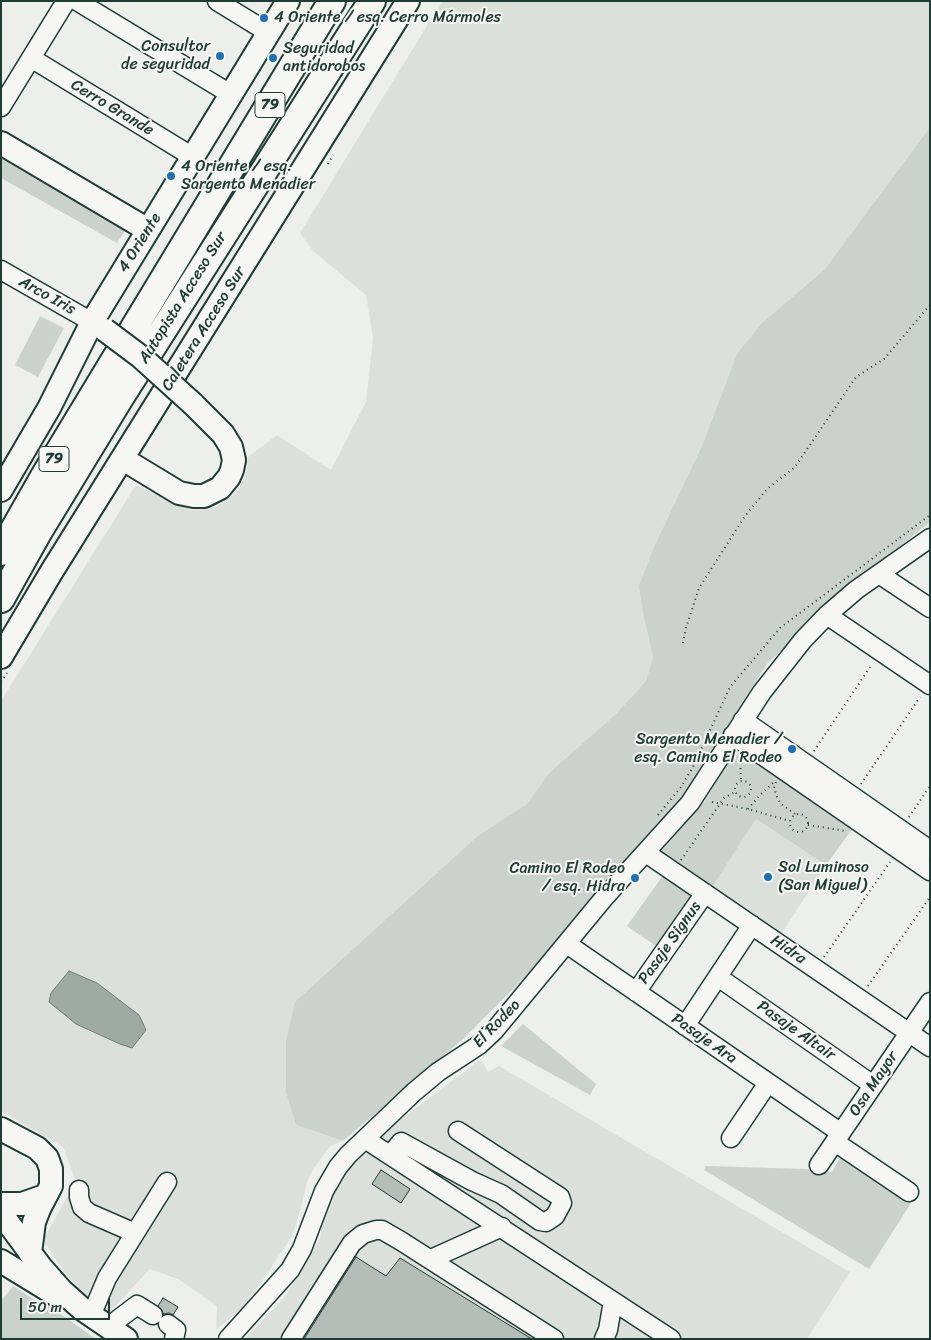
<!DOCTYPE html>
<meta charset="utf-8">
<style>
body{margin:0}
#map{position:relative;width:931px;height:1340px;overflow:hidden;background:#edefea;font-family:Sriracha,sans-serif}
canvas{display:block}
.frame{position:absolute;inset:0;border:2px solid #1f3d34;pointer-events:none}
.scale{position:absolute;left:20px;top:1298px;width:90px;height:22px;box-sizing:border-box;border:2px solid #1f3d34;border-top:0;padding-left:6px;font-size:15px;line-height:18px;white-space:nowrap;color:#1f3d34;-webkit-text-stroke:4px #f6f6f2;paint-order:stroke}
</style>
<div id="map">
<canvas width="931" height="1340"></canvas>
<div class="frame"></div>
<div class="scale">50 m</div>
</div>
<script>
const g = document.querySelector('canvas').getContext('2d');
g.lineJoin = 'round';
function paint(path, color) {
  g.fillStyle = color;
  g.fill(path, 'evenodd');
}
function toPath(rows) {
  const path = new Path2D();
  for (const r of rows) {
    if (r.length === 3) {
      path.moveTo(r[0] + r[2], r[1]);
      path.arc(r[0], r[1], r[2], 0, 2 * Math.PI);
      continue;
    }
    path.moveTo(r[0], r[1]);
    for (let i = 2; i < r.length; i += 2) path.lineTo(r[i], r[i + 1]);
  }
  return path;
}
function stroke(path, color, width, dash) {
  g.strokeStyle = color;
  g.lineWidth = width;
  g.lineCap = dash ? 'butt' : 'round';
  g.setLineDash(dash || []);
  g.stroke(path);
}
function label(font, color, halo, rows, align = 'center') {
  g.font = font + ' Sriracha,sans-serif';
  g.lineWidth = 4;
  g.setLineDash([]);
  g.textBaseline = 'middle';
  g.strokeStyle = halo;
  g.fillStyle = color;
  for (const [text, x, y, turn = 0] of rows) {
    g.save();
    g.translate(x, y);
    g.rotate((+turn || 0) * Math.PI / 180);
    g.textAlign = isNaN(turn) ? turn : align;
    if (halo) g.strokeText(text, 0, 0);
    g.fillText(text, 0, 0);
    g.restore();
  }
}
const built = toPath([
 [442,1,930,1,930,127,825,269,762,323,654,547,644,618,653,657,646,681,616,714,550,772,526,806,479,835,286,1093,296,1125,343,1141,330,1146,313,1169,307,1182,300,1211,292,1236,261,1283,243,1307,216,1330,217,1306,178,1279,150,1269,105,1317,64,1272,43,1240,76,1181,63,1147,1,1111,1,701,136,485,191,510,209,509,217,506,232,496,238,490,246,474,248,457,277,435,331,470,366,402,373,338,366,295,313,251,300,233],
 [756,819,826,865,780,936,711,889],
 [481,1059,488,1072,499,1066,850,1272,807,1339,244,1339,286,1296,320,1238,326,1194,359,1151]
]);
const green = toPath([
 [930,127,930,522,835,598,767,664,682,797,526,976,463,1039,343,1141,296,1125,286,1093,286,1041,295,1002,479,835,526,805,550,772,616,714,646,681,653,657,644,618,639,586,654,547,703,444,737,354,762,323,825,269],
 [1,150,128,226,117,243,1,178],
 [40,316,64,328,38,377,15,365],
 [743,749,856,824,826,865,756,819,711,889,660,853,705,801,735,751],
 [664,874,696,897,660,949,627,926],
 [523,1024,596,1084,590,1095,501,1046],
 [841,1156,911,1203,869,1269,704,1170,706,1166,806,1169,832,1172],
 [13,1286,41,1304,45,1303,96,1339,1,1339,1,1301]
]);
const water = toPath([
 [69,971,97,983,139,1015,146,1030,132,1048,120,1044,76,1024,49,1002,51,993,69,971]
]);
const building = toPath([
 [381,1170,410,1189,401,1203,372,1184,381,1170],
 [356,1257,386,1276,400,1258,532,1339,304,1339,356,1257],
 [163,1298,178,1307,173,1315,169,1313,163,1314,162,1310,158,1306,163,1298]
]);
const path = toPath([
 [328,164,333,155],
 [683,643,686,628,699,588,745,516,767,489,795,467,856,377,884,359,930,305],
 [1,682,7,673],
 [814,751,872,664],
 [740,758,741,781],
 [743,789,8],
 [776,782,774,788,777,797,781,804,795,814],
 [861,784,920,697],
 [712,802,748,809,790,821],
 [748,809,759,796,775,781],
 [799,823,9],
 [658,815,681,787,693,767,730,687,780,628,930,515],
 [909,817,930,786],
 [808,825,846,831],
 [681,860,724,798,735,792],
 [824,957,890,862],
 [868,986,930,897]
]);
const minor = toPath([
 [77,1,232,95],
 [217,1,269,33],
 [31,58,193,157],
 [1,107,66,1],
 [1,270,92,322],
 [879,574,930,608],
 [827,615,930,685],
 [743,720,930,850],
 [733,735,930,871],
 [646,853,930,1047],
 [567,944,841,1133],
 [718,977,873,1085],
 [636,992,705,893],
 [685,1026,752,925],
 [731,1138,768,1083],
 [365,1139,671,1339],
 [835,1142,909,1192],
 [390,1155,401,1142,472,1181,501,1194,540,1221,546,1222,555,1216,562,1203,560,1197,458,1131],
 [819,1165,930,1002],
 [79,1190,79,1197,82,1207,89,1213,135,1233],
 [431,1259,502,1227],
 [91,1316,107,1278,167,1182],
 [168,1324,176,1330,174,1339],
 [108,1327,137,1305,153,1315],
 [228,1339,290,1270,302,1249,324,1191,338,1167,348,1155,414,1092,438,1072,479,1045,494,1031,604,898,690,803,762,692,803,640,827,615,856,590,930,538],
 [291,1339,352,1243,363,1234,376,1230,382,1230,401,1241,554,1339],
 [604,1339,608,1330,613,1301]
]);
const major = toPath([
 [1,143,148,230],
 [123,459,179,493,194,496,204,496,220,488,229,477,232,470,234,460,231,447,223,434,193,404],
 [1,490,49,408,92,322,288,1],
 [1,657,52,571,408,1],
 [1,1129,37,1148,47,1158,51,1169,51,1186,39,1209,34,1222,30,1253],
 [1,1204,22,1204,45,1196],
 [1,1213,40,1266,62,1291,82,1309,126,1339],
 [1,1261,58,1296]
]);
const highway = toPath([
 [1,552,46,473,332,1],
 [1,599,39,531,120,398,372,1]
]);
const majorBridge = toPath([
 [105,330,141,357,193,404]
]);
const markers = [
 [264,18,5,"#1f6fb2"],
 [220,56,5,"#1f6fb2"],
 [273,58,5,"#1f6fb2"],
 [171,176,5,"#1f6fb2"],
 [792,749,5,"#1f6fb2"],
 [768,877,5,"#1f6fb2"],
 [635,878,5,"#1f6fb2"]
];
const shields = [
 [270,105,30],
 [54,459,30]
];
const shieldNames = [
 ["79",270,105],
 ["79",54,459]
];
const poiNames = [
 ["4 Oriente / esq. Cerro Mármoles",274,18],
 ["Consultor",210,47,"right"],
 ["de seguridad",210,65,"right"],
 ["Seguridad",283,49],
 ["antidorobos",283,67],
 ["4 Oriente / esq.",181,167],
 ["Sargento Menadier",181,185],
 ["Sargento Menadier /",782,740,"right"],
 ["esq. Camino El Rodeo",782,758,"right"],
 ["Sol Luminoso",778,868],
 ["(San Miguel)",778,886],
 ["Camino El Rodeo",625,869,"right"],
 ["/ esq. Hidra",625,887,"right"]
];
const streetNames = [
 ["Cerro Grande",112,108,31],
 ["4 Oriente",140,243,-58],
 ["Arco Iris",47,296,29],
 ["Autopista Acceso Sur",183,298,-58],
 ["Caletera Acceso Sur",204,329,-58],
 ["Pasaje Signus",670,943,-55],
 ["Hidra",788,950,34],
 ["El Rodeo",497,1024,-46],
 ["Pasaje Altair",796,1031,35],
 ["Pasaje Ara",704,1039,35],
 ["Osa Mayor",874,1084,-56]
];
paint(built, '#dce0db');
paint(green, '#cbd2cc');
paint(water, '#9faaa4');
stroke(water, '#6c7e77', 1);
paint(building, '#b4bdb8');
stroke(building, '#1f3d34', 1);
stroke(minor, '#1f3d34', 21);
stroke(major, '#1f3d34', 26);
stroke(highway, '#1f3d34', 30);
stroke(path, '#1f3d34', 2, [1, 4]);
stroke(minor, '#f6f6f2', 18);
stroke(major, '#f6f6f2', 22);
stroke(highway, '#f6f6f2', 26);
stroke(majorBridge, '#1f3d34', 26, []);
stroke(majorBridge, '#f6f6f2', 22);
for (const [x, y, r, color] of markers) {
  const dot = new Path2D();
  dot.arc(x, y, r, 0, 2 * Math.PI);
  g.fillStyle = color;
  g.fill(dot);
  stroke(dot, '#f6f6f2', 2);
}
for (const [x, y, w] of shields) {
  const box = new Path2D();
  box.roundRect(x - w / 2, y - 12.5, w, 25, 4);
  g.fillStyle = '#f6f6f2';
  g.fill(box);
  stroke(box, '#1f3d34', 1);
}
label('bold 15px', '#1f3d34', null, shieldNames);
label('16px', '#1f3d34', '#f6f6f2', poiNames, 'left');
label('16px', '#1f3d34', '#f6f6f2', streetNames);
</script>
